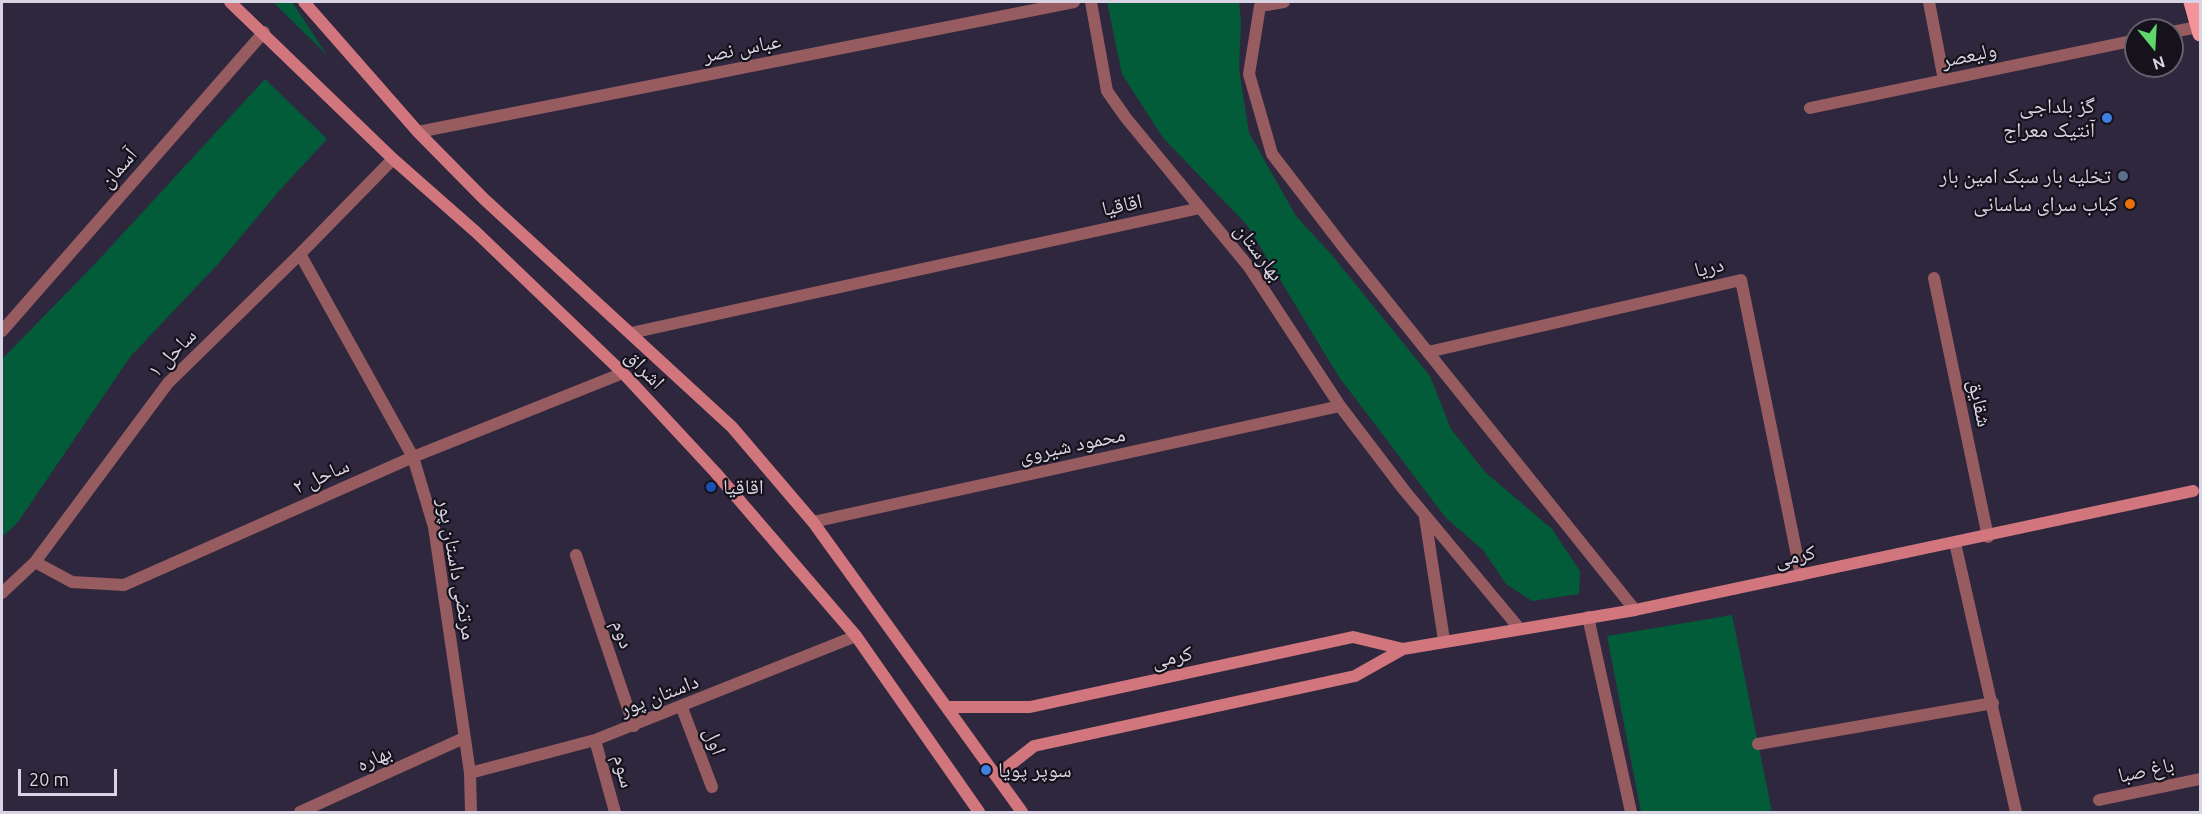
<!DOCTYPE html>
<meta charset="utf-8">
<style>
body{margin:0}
#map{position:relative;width:2202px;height:814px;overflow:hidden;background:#2e273e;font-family:Ubuntu,sans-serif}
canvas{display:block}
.frame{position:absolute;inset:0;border:3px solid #d8d4e3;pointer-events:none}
.north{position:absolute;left:2124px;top:18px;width:60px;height:60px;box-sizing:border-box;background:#15121c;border:2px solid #63606c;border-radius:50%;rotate:162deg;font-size:16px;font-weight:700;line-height:24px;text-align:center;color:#d8d4e3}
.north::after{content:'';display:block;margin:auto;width:21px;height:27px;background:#60d56b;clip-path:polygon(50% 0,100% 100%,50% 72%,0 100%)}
.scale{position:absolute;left:18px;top:769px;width:99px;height:27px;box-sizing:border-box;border:3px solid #d8d4e3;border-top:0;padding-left:8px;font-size:18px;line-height:21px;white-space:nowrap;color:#d8d4e3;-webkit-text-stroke:4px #15121c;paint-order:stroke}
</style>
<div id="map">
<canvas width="2202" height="814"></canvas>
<div class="frame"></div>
<div class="north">N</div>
<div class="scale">20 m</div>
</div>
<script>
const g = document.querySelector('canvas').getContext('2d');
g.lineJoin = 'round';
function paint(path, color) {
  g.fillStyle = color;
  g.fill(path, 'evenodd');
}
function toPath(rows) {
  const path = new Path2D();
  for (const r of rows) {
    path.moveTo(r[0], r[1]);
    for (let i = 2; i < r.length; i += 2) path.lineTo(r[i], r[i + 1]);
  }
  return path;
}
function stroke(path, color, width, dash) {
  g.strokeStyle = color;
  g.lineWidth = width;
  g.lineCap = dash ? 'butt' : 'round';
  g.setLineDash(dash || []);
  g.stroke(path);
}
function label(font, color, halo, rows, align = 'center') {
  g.font = font + ' Ubuntu,"Noto Naskh Arabic",sans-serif';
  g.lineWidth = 4.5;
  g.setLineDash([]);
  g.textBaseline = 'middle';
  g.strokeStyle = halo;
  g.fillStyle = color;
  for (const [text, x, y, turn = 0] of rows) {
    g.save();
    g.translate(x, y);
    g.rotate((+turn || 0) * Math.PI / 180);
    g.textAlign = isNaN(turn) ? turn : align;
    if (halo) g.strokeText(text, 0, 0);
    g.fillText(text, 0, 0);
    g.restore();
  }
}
const green = toPath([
 [273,2,292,2,327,55],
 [1107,2,1239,2,1241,22,1239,69,1249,133,1296,216,1331,254,1430,376,1451,429,1485,472,1552,529,1580,571,1579,594,1532,601,1506,584,1483,550,1446,518,1339,377,1247,225,1163,138,1122,74],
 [265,79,327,139,280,190,217,265,130,357,18,522,2,537,2,359,93,266],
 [1732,615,1772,812,1641,812,1607,636]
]);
const street = toPath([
 [1091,2,1107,91,1126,118,1249,267,1340,406,1404,490,1519,628],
 [1284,2,1260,6,1249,74,1272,154,1345,249,1635,610],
 [1929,2,1944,80],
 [2172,32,2198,27],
 [1810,108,2136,40],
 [418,132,1074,2],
 [300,254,413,457,434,527,470,773,471,812],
 [1934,278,1988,537],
 [2,331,264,32],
 [631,333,1200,208],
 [1428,352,1741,280,1801,575],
 [1425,517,1444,640],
 [813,522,1340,406],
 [1955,543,2016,812],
 [576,555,634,726],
 [35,562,72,582,124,585,413,457,623,373],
 [2,593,35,562,168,383,300,254,393,159],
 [1588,617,1631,812],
 [682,708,712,787],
 [595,740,615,812],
 [1758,744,1993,703],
 [470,773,595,740,856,636],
 [2099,800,2200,779],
 [300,812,464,738]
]);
const secondary = toPath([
 [230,2,393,159,477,233,623,373,715,472,856,636,979,812],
 [304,2,418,132,484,199,732,427,813,522,1022,812],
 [947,707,1030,707,1353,637,1403,649],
 [996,776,1034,746,1355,676,1403,649,1635,610,2193,491]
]);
const primary = toPath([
 [2191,2,2200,34]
]);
const markers = [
 [2107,118,6,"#3f7fe0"],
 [2123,176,6,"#5c6f8a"],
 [2130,204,6,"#e8710a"],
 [711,487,6,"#1a4fb4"],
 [986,770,6,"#3f7fe0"]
];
const streetNames = [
 ["عباس نصر",742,48,-11],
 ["ولیعصر",1969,55,-12],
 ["آسمان",118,168,-49],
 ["اقاقیا",1122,205,-12],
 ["بهارستان",1259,252,53],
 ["دریا",1709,267,-13],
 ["ساحل ۱",172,353,-46],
 ["اشراق",645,369,46],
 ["شقایق",1980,403,78],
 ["محمود شیروی",1072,445,-12],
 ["ساحل ۲",321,476,-24],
 ["کرمی",1795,556,-12],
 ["مرتضی داستان پور",457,569,80],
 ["دوم",623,634,71],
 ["کرمی",1172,657,-12],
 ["داستان پور",659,695,-21],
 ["اول",715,741,70],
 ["بهاره",374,758,-24],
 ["باغ صبا",2146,770,-12],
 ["سوم",624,771,75]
];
const poiNames = [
 ["گز بلداجی",2095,106],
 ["آنتیک معراج",2095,130],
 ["تخلیه بار سبک امین بار",2111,176],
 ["کباب سرای ساسانی",2118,204],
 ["اقاقیا",723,487,"left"],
 ["سوپر پویا",998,770,"left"]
];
paint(green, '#035c39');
stroke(street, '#965c60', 12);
stroke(secondary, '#d2767e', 12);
stroke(primary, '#f3939a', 15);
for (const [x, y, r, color] of markers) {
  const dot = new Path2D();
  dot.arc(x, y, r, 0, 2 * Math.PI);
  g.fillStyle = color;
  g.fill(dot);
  stroke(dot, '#15121c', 2);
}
label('21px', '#d8d4e3', '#15121c', streetNames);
label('21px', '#d8d4e3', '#15121c', poiNames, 'right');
</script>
